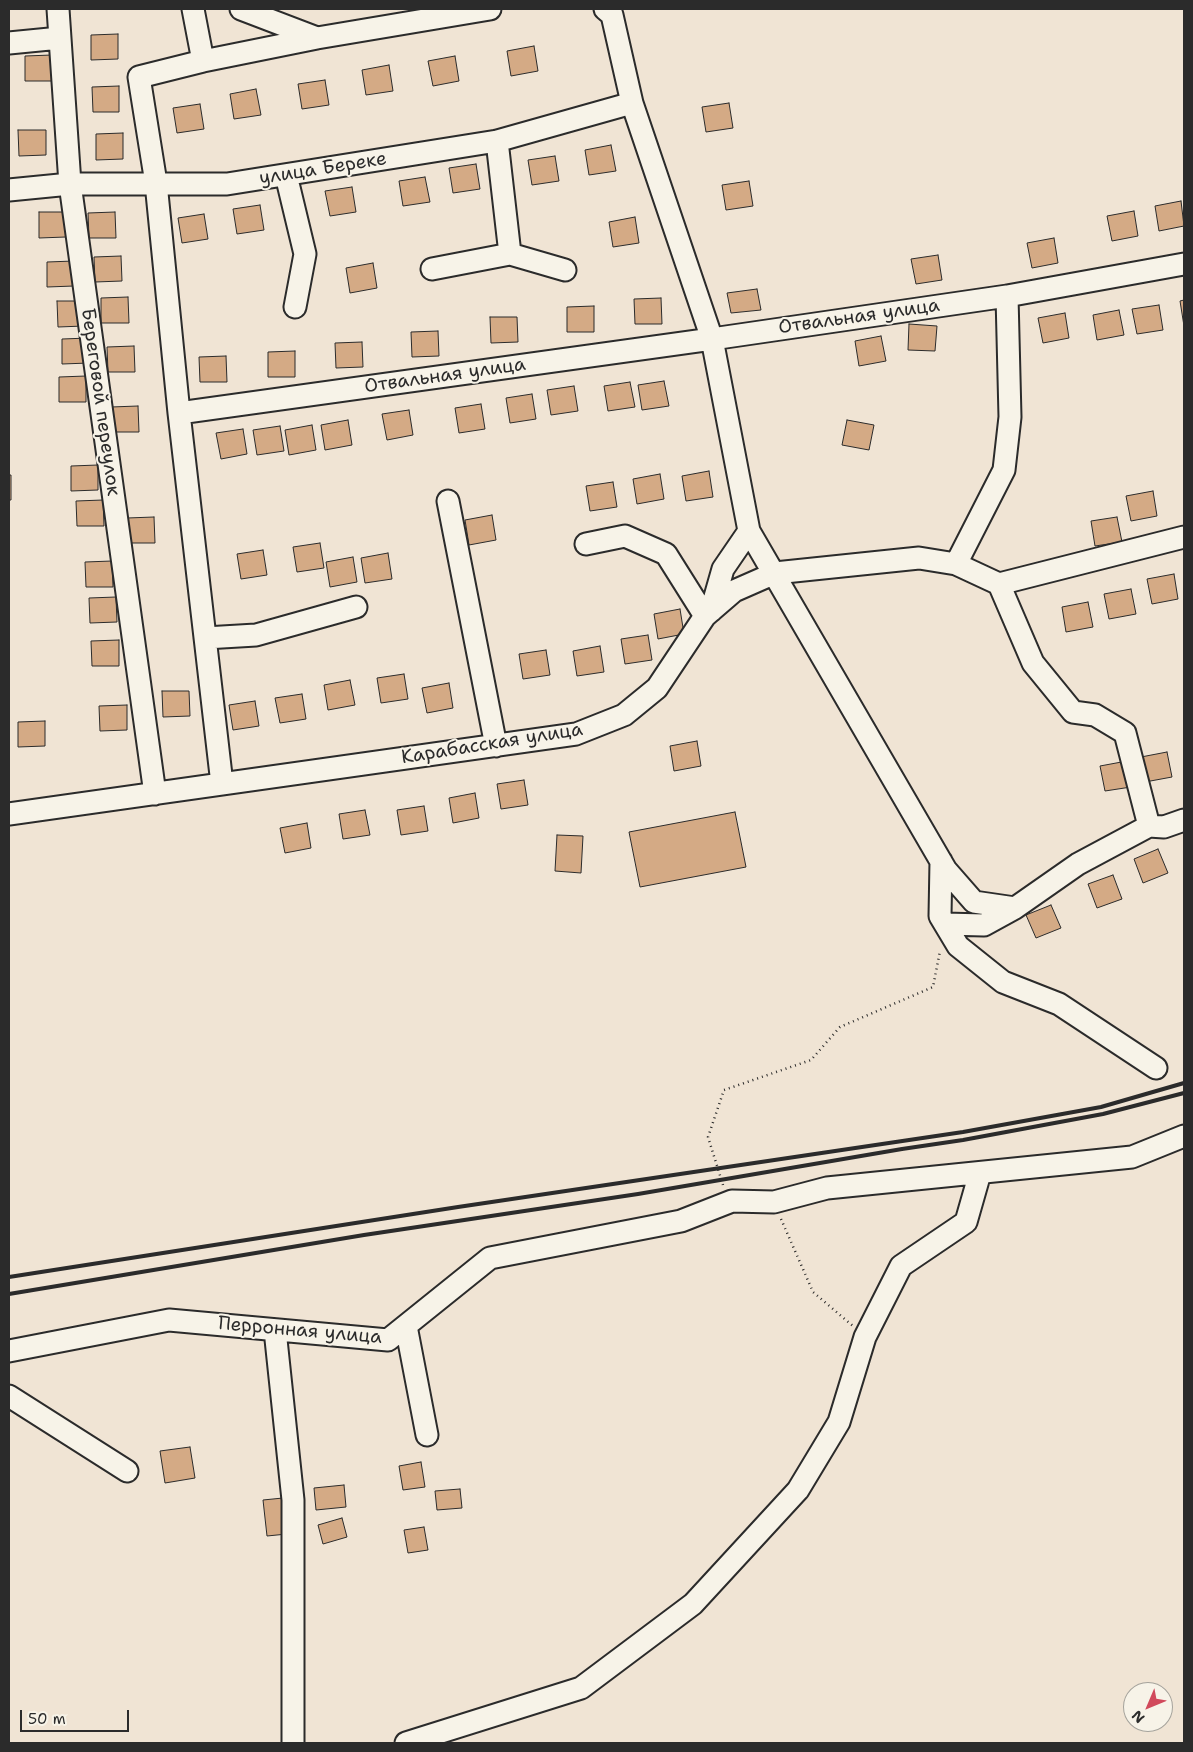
<!DOCTYPE html>
<meta charset="utf-8">
<style>
body{margin:0}
#map{position:relative;width:1193px;height:1752px;overflow:hidden;background:#f0e4d4;font-family:"Shantell Sans",sans-serif}
canvas{display:block}
.frame{position:absolute;inset:0;border:10px solid #2b2b2b;pointer-events:none}
.north{position:absolute;left:1123px;top:1682px;width:50px;height:50px;box-sizing:border-box;background:#f7f3e8;border:1px solid #a5a39c;border-radius:50%;rotate:225deg;font-size:14px;font-weight:700;line-height:20px;text-align:center;color:#2b2b2b}
.north::after{content:'';display:block;margin:auto;width:18px;height:22px;background:#d1495b;clip-path:polygon(50% 0,100% 100%,50% 72%,0 100%)}
.scale{position:absolute;left:20px;top:1710px;width:109px;height:22px;box-sizing:border-box;border:2px solid #2b2b2b;border-top:0;padding-left:6px;font-size:15px;line-height:18px;white-space:nowrap;color:#2b2b2b;-webkit-text-stroke:4px #f7f3e8;paint-order:stroke}
</style>
<div id="map">
<canvas width="1193" height="1752"></canvas>
<div class="frame"></div>
<div class="north">N</div>
<div class="scale">50 m</div>
</div>
<script>
const g = document.querySelector('canvas').getContext('2d');
g.lineJoin = 'round';
function paint(path, color) {
  g.fillStyle = color;
  g.fill(path, 'evenodd');
}
function toPath(rows) {
  const path = new Path2D();
  for (const r of rows) {
    path.moveTo(r[0], r[1]);
    for (let i = 2; i < r.length; i += 2) path.lineTo(r[i], r[i + 1]);
  }
  return path;
}
function stroke(path, color, width, dash) {
  g.strokeStyle = color;
  g.lineWidth = width;
  g.lineCap = dash ? 'butt' : 'round';
  g.setLineDash(dash || []);
  g.stroke(path);
}
function label(font, color, halo, rows, align = 'center') {
  g.font = font + ' "Shantell Sans",sans-serif';
  g.lineWidth = 4;
  g.setLineDash([]);
  g.textBaseline = 'middle';
  g.strokeStyle = halo;
  g.fillStyle = color;
  for (const [text, x, y, turn = 0] of rows) {
    g.save();
    g.translate(x, y);
    g.rotate((+turn || 0) * Math.PI / 180);
    g.textAlign = isNaN(turn) ? turn : align;
    if (halo) g.strokeText(text, 0, 0);
    g.fillText(text, 0, 0);
    g.restore();
  }
}
const building = toPath([
 [118,34,118,59,91,60,91,35,118,34],
 [534,46,538,71,511,76,507,51,534,46],
 [52,55,52,81,25,81,25,56,52,55],
 [455,56,459,81,433,86,428,61,455,56],
 [389,65,393,91,366,95,362,70,389,65],
 [325,80,329,105,302,109,298,84,325,80],
 [119,86,119,112,93,112,92,87,119,86],
 [256,89,261,115,234,119,230,94,256,89],
 [729,103,733,128,706,132,702,107,729,103],
 [200,104,204,129,177,133,173,108,200,104],
 [18,130,46,130,46,155,19,156,18,130],
 [123,133,123,159,96,160,96,134,123,133],
 [611,145,616,171,589,175,585,150,611,145],
 [555,156,559,181,532,185,528,160,555,156],
 [476,164,480,189,453,193,449,168,476,164],
 [425,177,430,202,403,206,399,181,425,177],
 [749,181,753,206,726,210,722,185,749,181],
 [352,187,356,212,330,216,325,191,352,187],
 [1181,201,1184,226,1159,231,1155,206,1181,201],
 [260,205,264,230,237,234,233,209,260,205],
 [1134,211,1138,236,1112,241,1107,216,1134,211],
 [39,212,65,212,66,237,39,238,39,212],
 [115,212,116,238,89,238,88,213,115,212],
 [204,214,208,239,182,243,178,218,204,214],
 [635,217,639,243,613,247,609,222,635,217],
 [1054,238,1058,263,1032,268,1027,243,1054,238],
 [938,255,942,280,916,284,911,259,938,255],
 [121,256,122,281,95,282,94,257,121,256],
 [74,261,74,286,47,287,47,262,74,261],
 [373,263,377,288,350,293,346,268,373,263],
 [757,289,761,310,731,313,727,293,757,289],
 [128,297,129,323,101,323,101,298,128,297],
 [661,298,662,324,635,324,634,299,661,298],
 [1184,300,1184,326,1180,301,1184,300],
 [57,301,84,301,84,326,58,327,57,301],
 [1159,305,1163,330,1137,334,1132,309,1159,305],
 [594,306,594,332,567,332,567,307,594,306],
 [1119,310,1124,335,1097,340,1093,315,1119,310],
 [1065,313,1069,338,1043,343,1038,318,1065,313],
 [490,317,517,317,518,342,491,343,490,317],
 [909,324,937,326,935,351,908,350,909,324],
 [438,331,439,356,412,357,411,332,438,331],
 [881,336,886,361,859,366,855,341,881,336],
 [89,338,89,363,62,364,62,339,89,338],
 [362,342,363,367,336,368,335,343,362,342],
 [134,346,135,372,108,372,107,347,134,346],
 [295,351,295,377,268,377,268,352,295,351],
 [226,356,227,382,200,382,199,357,226,356],
 [86,376,86,402,59,402,59,377,86,376],
 [664,381,669,406,642,410,638,385,664,381],
 [630,382,635,407,608,411,604,386,630,382],
 [574,386,578,411,551,415,547,390,574,386],
 [532,394,536,419,510,423,506,398,532,394],
 [481,404,485,429,459,433,455,408,481,404],
 [138,406,139,432,112,432,111,407,138,406],
 [409,410,413,435,387,440,382,414,409,410],
 [348,420,352,445,325,450,321,425,348,420],
 [847,420,874,425,869,450,842,445,847,420],
 [312,425,316,450,289,455,285,430,312,425],
 [280,426,284,451,257,455,253,430,280,426],
 [243,429,247,454,221,459,216,433,243,429],
 [98,465,98,490,71,491,71,466,98,465],
 [709,471,713,497,686,501,682,476,709,471],
 [660,474,664,499,637,504,633,479,660,474],
 [9,475,11,475,11,500,9,500,9,475],
 [613,482,617,507,590,511,586,486,613,482],
 [1153,491,1157,516,1131,521,1126,496,1153,491],
 [103,500,104,526,77,526,76,501,103,500],
 [492,515,496,540,469,545,465,520,492,515],
 [154,517,155,543,128,543,127,518,154,517],
 [1117,517,1122,542,1095,546,1091,521,1117,517],
 [320,543,324,568,297,572,293,547,320,543],
 [263,550,267,575,241,579,237,554,263,550],
 [388,553,392,579,365,583,361,558,388,553],
 [353,557,357,582,330,587,326,562,353,557],
 [112,561,113,587,86,587,85,562,112,561],
 [1174,574,1178,599,1152,604,1147,579,1174,574],
 [1131,589,1136,614,1109,619,1104,594,1131,589],
 [116,597,117,622,90,623,89,598,116,597],
 [1088,602,1093,627,1066,632,1062,607,1088,602],
 [680,609,684,634,658,639,654,614,680,609],
 [648,635,652,660,625,664,621,639,648,635],
 [119,640,119,666,92,666,91,641,119,640],
 [600,646,604,672,577,676,573,651,600,646],
 [546,650,550,675,523,679,519,654,546,650],
 [404,674,408,699,381,703,377,678,404,674],
 [350,680,355,705,328,710,324,685,350,680],
 [449,683,453,708,427,713,422,688,449,683],
 [162,691,189,691,190,716,163,717,162,691],
 [302,694,306,719,280,723,275,698,302,694],
 [255,701,259,726,233,730,229,705,255,701],
 [127,705,127,730,100,731,99,706,127,705],
 [45,721,45,746,18,747,18,722,45,721],
 [697,741,701,766,674,771,670,746,697,741],
 [1167,752,1172,777,1145,782,1141,757,1167,752],
 [1127,761,1131,787,1105,791,1100,766,1127,761],
 [524,780,528,805,501,809,497,784,524,780],
 [475,793,479,818,453,823,449,798,475,793],
 [424,806,428,831,401,835,397,810,424,806],
 [365,810,370,835,343,839,339,814,365,810],
 [735,812,746,867,640,887,629,832,735,812],
 [307,823,311,848,285,853,280,828,307,823],
 [557,835,583,836,581,873,555,871,557,835],
 [1158,849,1168,873,1143,883,1134,859,1158,849],
 [1113,875,1122,899,1097,908,1088,884,1113,875],
 [1051,905,1061,928,1036,938,1026,915,1051,905],
 [190,1447,195,1478,165,1483,160,1451,190,1447],
 [421,1462,425,1487,403,1490,399,1466,421,1462],
 [344,1485,346,1507,316,1510,314,1488,344,1485],
 [460,1489,462,1508,437,1510,435,1491,460,1489],
 [283,1498,287,1534,267,1536,263,1500,283,1498],
 [342,1518,347,1537,323,1544,318,1525,342,1518],
 [424,1527,428,1550,408,1553,404,1530,424,1527]
]);
const path = toPath([
 [723,1185,708,1137,724,1090,811,1060,840,1027,933,987,940,951],
 [781,1219,813,1292,853,1326]
]);
const minor = toPath([
 [58,9,70,184,155,794],
 [193,9,203,61],
 [241,9,317,38,490,9],
 [9,43,60,38],
 [497,141,510,254],
 [286,175,305,254,295,307],
 [9,190,70,184,227,184,497,141,632,103],
 [432,269,510,254,565,270],
 [1007,296,712,339,749,531,946,870,974,902,1015,908,1078,864,1149,826,1164,827,1184,820],
 [179,413,712,339,632,103,612,15,605,9],
 [448,501,496,746],
 [586,544,625,536,666,554,705,616],
 [956,564,1004,470,1010,417,1007,296,1184,264],
 [999,584,1033,663,1073,712,1095,715,1125,733,1149,826],
 [999,584,1184,537],
 [711,611,723,569,749,531],
 [205,638,256,635,356,607],
 [222,784,179,413,156,183,139,77,203,61,317,38],
 [9,814,576,734,624,715,657,688,705,616,734,591,775,573,919,558,956,564,999,584],
 [941,861,940,916,958,946,1003,982,1059,1004,1156,1068],
 [945,924,984,925,1015,908],
 [406,1326,427,1435],
 [275,1330,293,1500,293,1743],
 [9,1351,169,1320,388,1340,490,1258,681,1221,732,1201,774,1202,827,1188,1132,1157,1184,1136],
 [9,1396,127,1471],
 [406,1743,581,1688,693,1604,798,1490,839,1422,865,1337,901,1266,966,1222,980,1173]
]);
const rail = toPath([
 [9,1277,458,1207,963,1132,1101,1107,1184,1083],
 [9,1294,364,1235,638,1194,902,1149,963,1140,1103,1114,1184,1093]
]);
const streetNames = [
 ["улица Береке",323,169,-9],
 ["Отвальная улица",859,317,-8],
 ["Отвальная улица",445,376,-8],
 ["Береговой переулок",100,402,82],
 ["Карабасская улица",492,744,-9],
 ["Перронная улица",300,1331,5]
];
paint(building, '#d4aa85');
stroke(building, '#2b2b2b', 1);
stroke(minor, '#2b2b2b', 25);
stroke(path, '#2b2b2b', 2.5, [1, 4]);
stroke(minor, '#f7f3e8', 21);
stroke(rail, '#2b2b2b', 4);
label('19px', '#2b2b2b', '#f7f3e8', streetNames);
</script>
